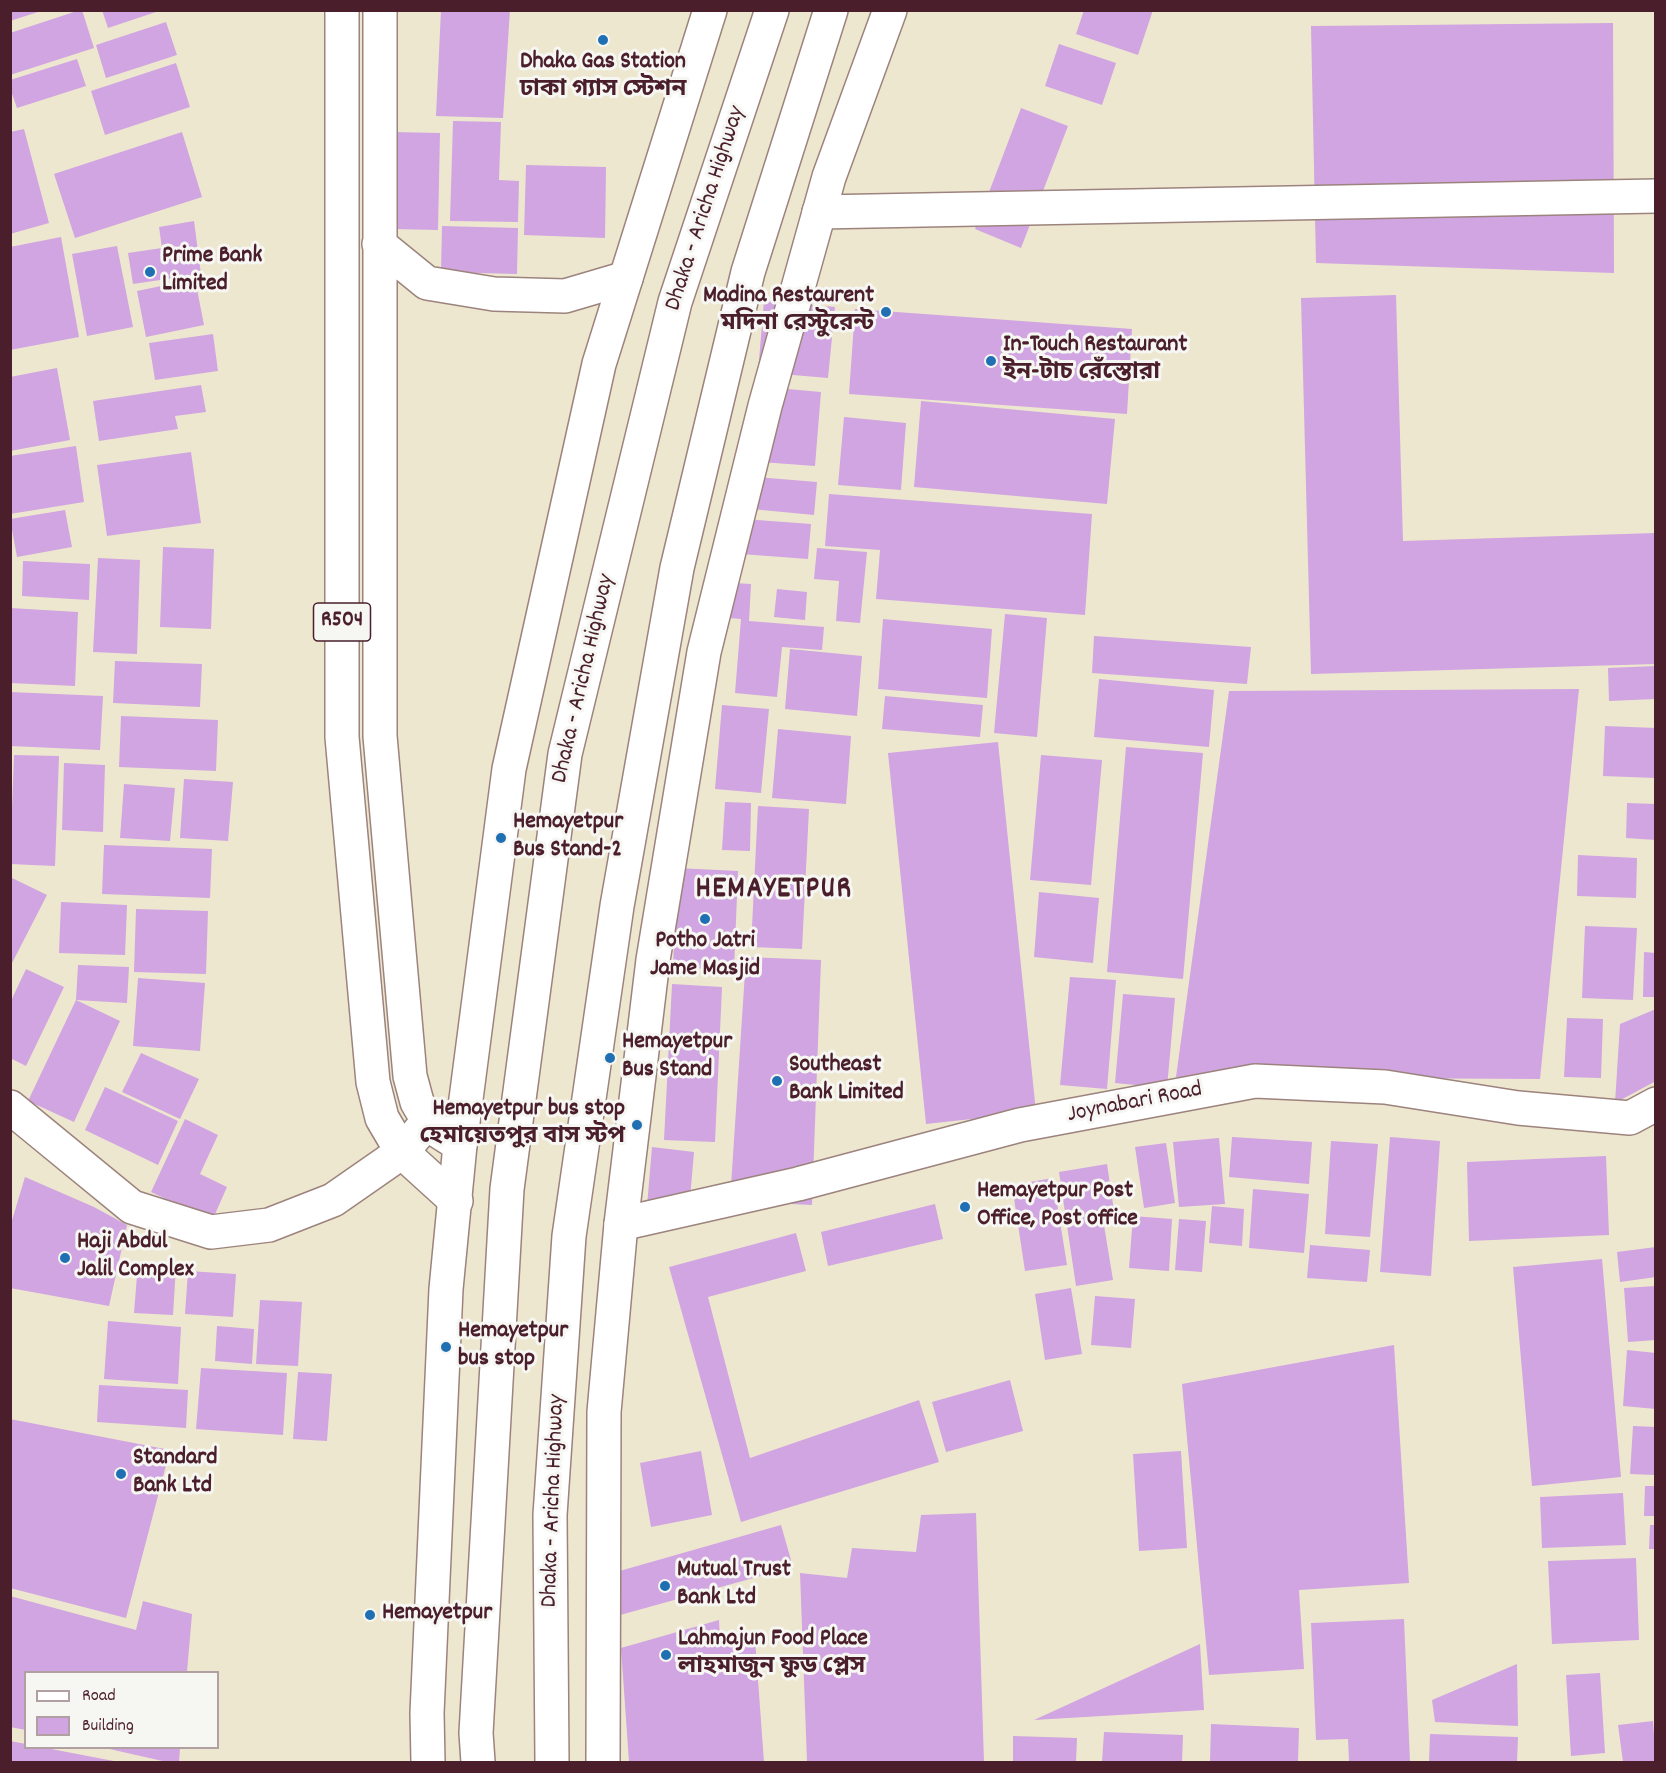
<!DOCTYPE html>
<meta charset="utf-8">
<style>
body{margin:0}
#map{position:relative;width:1666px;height:1773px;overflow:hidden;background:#eee7cf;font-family:Dekko,sans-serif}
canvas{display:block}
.frame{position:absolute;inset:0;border:12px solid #4a1f2b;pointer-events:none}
.legend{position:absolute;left:24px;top:1671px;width:195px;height:78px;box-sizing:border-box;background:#f6f6f2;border:2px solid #b1a0a2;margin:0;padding:8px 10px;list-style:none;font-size:18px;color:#4a1f2b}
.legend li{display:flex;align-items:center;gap:12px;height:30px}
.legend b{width:30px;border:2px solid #b1a0a2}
</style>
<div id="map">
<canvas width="1666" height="1773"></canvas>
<div class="frame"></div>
<ul class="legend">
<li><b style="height:8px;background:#fff"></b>Road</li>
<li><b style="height:16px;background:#d0a5e1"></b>Building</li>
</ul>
</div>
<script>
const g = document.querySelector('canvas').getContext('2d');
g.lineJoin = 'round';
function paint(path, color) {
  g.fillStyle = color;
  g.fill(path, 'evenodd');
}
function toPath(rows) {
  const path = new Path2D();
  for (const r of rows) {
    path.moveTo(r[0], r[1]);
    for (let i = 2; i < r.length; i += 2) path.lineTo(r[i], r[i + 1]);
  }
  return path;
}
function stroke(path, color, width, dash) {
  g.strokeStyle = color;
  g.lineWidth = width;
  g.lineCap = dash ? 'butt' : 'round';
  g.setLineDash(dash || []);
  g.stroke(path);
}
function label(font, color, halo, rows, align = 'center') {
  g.font = font + ' Dekko,"Noto Sans Bengali",sans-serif';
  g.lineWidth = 6;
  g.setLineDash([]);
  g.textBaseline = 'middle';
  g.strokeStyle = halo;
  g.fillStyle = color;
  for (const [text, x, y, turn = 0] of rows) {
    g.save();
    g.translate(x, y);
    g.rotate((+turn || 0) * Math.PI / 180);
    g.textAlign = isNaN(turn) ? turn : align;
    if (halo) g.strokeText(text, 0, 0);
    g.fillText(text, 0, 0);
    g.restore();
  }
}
const building = toPath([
 [10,10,41,10,41,11,10,21],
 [80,10,82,10,94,48,10,75,10,33],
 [102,10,159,10,159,11,108,28],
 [441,10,510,10,503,118,436,116],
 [1084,10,1153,10,1138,55,1076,34],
 [166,22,177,55,106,78,96,45],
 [1613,23,1614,273,1316,263,1311,26],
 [1059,44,1116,63,1102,105,1045,86],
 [77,59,86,86,17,108,10,88,10,80],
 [176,63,190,107,105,135,91,91],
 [1021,108,1068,126,1021,248,975,229],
 [453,121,501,122,499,180,519,181,518,222,450,221],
 [24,129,49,223,10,234,10,132],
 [182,132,202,197,75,238,54,174],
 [393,132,440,133,438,230,392,229],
 [526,165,606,167,605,238,524,235],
 [194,221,201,274,133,284,128,253,162,248,159,227],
 [442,226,518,228,517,274,441,272],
 [61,237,79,337,10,350,10,247],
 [117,246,133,327,87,336,72,254],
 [195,279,204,325,146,337,137,291],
 [1396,295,1403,541,1656,533,1656,664,1311,674,1301,298],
 [764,301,835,307,828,378,758,372],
 [855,309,1132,329,1127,414,849,394],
 [213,334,218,371,155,380,149,343],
 [57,368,70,440,10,451,10,377],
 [201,385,206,412,175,416,178,429,99,441,93,401],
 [754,386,821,392,815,466,747,461],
 [921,401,1115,419,1107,504,914,487],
 [844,417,906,423,901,490,838,485],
 [76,446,84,502,10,514,10,456],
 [191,452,201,523,107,536,97,465],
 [744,476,817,482,814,515,741,508],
 [829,494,1092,514,1085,615,876,599,880,550,825,546],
 [65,510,72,547,17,557,10,519],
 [744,519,811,524,808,559,741,554],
 [163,547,214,549,211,629,160,627],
 [817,548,867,552,860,623,836,621,839,581,814,579],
 [98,558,140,560,137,654,93,652],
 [23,561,90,564,89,600,22,596],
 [718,582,751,584,749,621,824,627,822,650,782,647,777,697,735,693,741,619,715,617],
 [777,589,807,592,805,620,774,617],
 [10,608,78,612,75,686,10,683],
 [1005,614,1047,618,1037,737,994,733],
 [883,619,992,629,987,698,878,689],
 [1094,636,1251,647,1247,684,1092,673],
 [790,649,862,656,857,716,785,709],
 [115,661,202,664,200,707,113,703],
 [1656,666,1656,699,1609,701,1608,668],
 [1099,679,1214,690,1209,747,1094,737],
 [1579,689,1540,1079,1176,1077,1229,691],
 [10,692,103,696,100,750,10,746],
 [885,696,983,705,980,737,882,729],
 [722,705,769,709,761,793,715,789],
 [121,716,218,720,216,771,119,767],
 [1605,726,1656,728,1656,778,1603,776],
 [778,729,851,736,846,804,772,798],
 [998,742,1036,1112,926,1124,888,753],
 [1126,747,1203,753,1183,979,1107,972],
 [14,755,59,756,55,866,10,864],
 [1041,755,1102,760,1091,885,1030,880],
 [64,763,105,765,103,832,62,830],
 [184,779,233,782,228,841,180,838],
 [124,784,175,788,170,841,120,838],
 [725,802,751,803,750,851,722,850],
 [1627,803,1656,804,1656,840,1626,838],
 [758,806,809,809,802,949,751,947],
 [104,845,212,849,210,898,102,894],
 [1578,855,1637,858,1636,898,1577,896],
 [677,868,738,871,734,970,673,967],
 [10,877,47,895,10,967],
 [1039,892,1099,898,1093,963,1034,957],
 [61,902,127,905,125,955,59,953],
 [136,909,208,911,206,974,134,972],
 [1585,926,1637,928,1633,1000,1582,998],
 [1644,952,1656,953,1656,997,1643,997],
 [746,957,821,960,812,1205,730,1201],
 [78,965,129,967,127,1003,76,1000],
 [26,969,64,987,26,1066,10,1058,10,1003],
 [1070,977,1116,980,1107,1089,1060,1085],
 [138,978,205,983,200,1051,133,1046],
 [672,984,722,987,715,1142,664,1140],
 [1123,994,1175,998,1167,1088,1115,1083],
 [76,1000,120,1021,74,1122,28,1101],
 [1656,1009,1656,1081,1615,1103,1620,1024],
 [1567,1018,1603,1019,1601,1078,1564,1077],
 [141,1053,199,1079,180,1119,122,1092],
 [105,1087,178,1121,158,1165,85,1130],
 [185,1119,218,1135,200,1174,227,1187,212,1221,151,1192],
 [1232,1137,1312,1142,1309,1184,1229,1177],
 [1390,1137,1440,1141,1431,1276,1380,1272],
 [1219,1138,1225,1204,1179,1207,1173,1142],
 [1331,1141,1378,1144,1370,1237,1325,1234],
 [1166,1143,1175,1203,1144,1208,1135,1147],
 [652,1147,694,1152,689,1210,647,1206],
 [1606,1156,1609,1235,1469,1241,1467,1162],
 [1107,1164,1114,1211,1102,1213,1113,1280,1076,1286,1059,1172],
 [25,1177,94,1207,127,1225,109,1306,10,1288,10,1227],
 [1053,1178,1067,1265,1025,1271,1012,1185],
 [1253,1189,1309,1194,1304,1253,1249,1248],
 [935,1204,943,1239,828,1266,821,1232],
 [1212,1206,1244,1209,1242,1246,1209,1243],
 [1133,1216,1172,1219,1169,1271,1129,1268],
 [1179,1219,1206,1221,1202,1272,1175,1270],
 [796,1233,806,1271,708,1297,750,1458,919,1400,939,1462,741,1522,669,1267],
 [1310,1245,1370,1250,1367,1282,1307,1278],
 [1656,1247,1656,1277,1620,1282,1617,1252],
 [1602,1259,1621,1477,1532,1486,1513,1267],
 [138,1263,176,1266,173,1315,134,1313],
 [188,1271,236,1274,233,1317,185,1314],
 [1656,1286,1656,1340,1628,1342,1624,1288],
 [1071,1288,1082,1354,1045,1360,1035,1294],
 [1095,1296,1135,1299,1131,1348,1091,1345],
 [260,1300,302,1302,298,1366,256,1364],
 [108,1321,181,1327,178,1384,104,1379],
 [217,1326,254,1329,252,1364,215,1361],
 [1394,1345,1409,1583,1299,1590,1304,1669,1209,1675,1182,1384],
 [1627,1350,1656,1353,1656,1409,1623,1406],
 [201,1368,287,1373,283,1435,196,1429],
 [298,1372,332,1374,327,1441,293,1439],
 [1010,1380,1023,1431,946,1452,932,1402],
 [99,1385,188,1390,186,1428,97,1422],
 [10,1419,170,1450,126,1618,10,1588],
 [1633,1426,1656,1427,1656,1475,1630,1474],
 [701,1451,712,1515,651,1527,640,1463],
 [1181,1451,1187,1548,1139,1551,1133,1454],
 [1645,1486,1656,1486,1656,1516,1644,1516],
 [1623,1493,1626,1545,1542,1548,1540,1497],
 [976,1513,984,1762,807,1762,800,1573,847,1578,852,1548,916,1552,921,1515],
 [781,1525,793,1567,613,1617,602,1576],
 [1650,1525,1656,1525,1656,1549,1649,1549],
 [1636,1558,1639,1640,1552,1644,1548,1561],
 [10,1596,136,1630,143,1601,192,1614,187,1672,26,1672,26,1730,10,1727],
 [1404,1619,1410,1762,1349,1762,1348,1739,1316,1740,1311,1623],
 [719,1620,720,1642,755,1639,764,1762,629,1762,621,1648],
 [1200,1644,1204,1710,1034,1720],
 [1517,1664,1518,1726,1435,1722,1432,1700],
 [1600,1673,1605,1753,1571,1756,1566,1675],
 [1653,1721,1656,1762,1623,1762,1618,1725],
 [1211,1724,1299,1728,1298,1762,1210,1762],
 [1104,1732,1183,1735,1182,1762,1102,1762],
 [1430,1734,1518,1737,1517,1762,1429,1762],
 [1013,1736,1077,1738,1076,1762,1013,1762],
 [10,1741,26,1744,26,1748,46,1748,119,1762,10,1762],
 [105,1748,180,1748,179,1762,167,1762]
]);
const street = toPath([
 [819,212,1656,196],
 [621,1224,798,1184,1020,1125,1255,1081,1385,1087,1518,1108,1630,1118,1656,1104]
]);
const secondary = toPath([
 [10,1107,132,1207,211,1232,269,1225,333,1200,402,1152,428,1121]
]);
const primary = toPath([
 [342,10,342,737,373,1082,382,1118,402,1152,456,1201],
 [380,10,380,736,410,1076,417,1102,428,1121,435,1129,460,1145],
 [379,244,427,283,494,294,565,296,626,278]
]);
const highway = toPath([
 [428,1762,427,1713,446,1289,460,1145,509,769,599,364,710,10],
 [478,1762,476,1733,507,1189,565,754,675,302,772,10],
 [552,1762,550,1515,569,1236,617,906,677,568,748,272,831,10],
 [603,1762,604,1412,621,1224,653,960,704,652,765,406,829,177,890,10]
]);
const markers = [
 [603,40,6,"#1f6fb2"],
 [150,272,6,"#1f6fb2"],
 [886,312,6,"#1f6fb2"],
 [991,361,6,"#1f6fb2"],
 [501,838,6,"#1f6fb2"],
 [705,919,6,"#1f6fb2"],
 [610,1058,6,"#1f6fb2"],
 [777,1081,6,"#1f6fb2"],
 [637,1125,6,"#1f6fb2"],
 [965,1207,6,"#1f6fb2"],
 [65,1258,6,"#1f6fb2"],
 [446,1347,6,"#1f6fb2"],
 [121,1474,6,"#1f6fb2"],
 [665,1586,6,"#1f6fb2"],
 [370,1615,6,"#1f6fb2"],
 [666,1655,6,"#1f6fb2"]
];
const shields = [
 [342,622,57]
];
const shieldNames = [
 ["R504",342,622]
];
const poiNames = [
 ["Dhaka Gas Station",603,64,"center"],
 ["ঢাকা গ্যাস স্টেশন",603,92,"center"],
 ["Prime Bank",162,258],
 ["Limited",162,286],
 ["Madina Restaurent",874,298,"right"],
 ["মদিনা রেস্টুরেন্ট",874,326,"right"],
 ["In-Touch Restaurant",1003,347],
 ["ইন-টাচ রেঁস্তোরা",1003,375],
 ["Hemayetpur",513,824],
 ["Bus Stand-2",513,852],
 ["Potho Jatri",705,943,"center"],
 ["Jame Masjid",705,971,"center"],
 ["Hemayetpur",622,1044],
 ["Bus Stand",622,1072],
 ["Southeast",789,1067],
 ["Bank Limited",789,1095],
 ["Hemayetpur bus stop",625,1111,"right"],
 ["হেমায়েতপুর বাস স্টপ",625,1139,"right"],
 ["Hemayetpur Post",977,1193],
 ["Office, Post office",977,1221],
 ["Haji Abdul",77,1244],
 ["Jalil Complex",77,1272],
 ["Hemayetpur",458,1333],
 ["bus stop",458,1361],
 ["Standard",133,1460],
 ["Bank Ltd",133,1488],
 ["Mutual Trust",677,1572],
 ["Bank Ltd",677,1600],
 ["Hemayetpur",382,1615],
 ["Lahmajun Food Place",678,1641],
 ["লাহমাজুন ফুড প্লেস",678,1669]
];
const streetNames = [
 ["Dhaka - Aricha Highway",707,209,-72],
 ["Dhaka - Aricha Highway",585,679,-77],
 ["Joynabari Road",1135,1104,-11],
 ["Dhaka - Aricha Highway",555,1501,-88]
];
const districtNames = [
 ["HEMAYETPUR",774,892]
];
paint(building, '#d0a5e1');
stroke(street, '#9c837d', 36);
stroke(secondary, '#9c837d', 36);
stroke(primary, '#9c837d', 36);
stroke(highway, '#9c837d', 36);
stroke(street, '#fff', 33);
stroke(secondary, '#fff', 33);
stroke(primary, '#fff', 33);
stroke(highway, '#fff', 33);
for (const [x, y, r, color] of markers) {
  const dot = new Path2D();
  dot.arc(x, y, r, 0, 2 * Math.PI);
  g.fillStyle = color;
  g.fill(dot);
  stroke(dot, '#f6f6f2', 2);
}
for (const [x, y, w] of shields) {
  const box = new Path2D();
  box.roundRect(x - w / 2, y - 19, w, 38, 4.5);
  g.fillStyle = '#f6f6f2';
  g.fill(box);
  stroke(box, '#4a1f2b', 1.5);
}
label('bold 22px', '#4a1f2b', null, shieldNames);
label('bold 24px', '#4a1f2b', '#f6f6f2', poiNames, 'left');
label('24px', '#4a1f2b', '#f6f6f2', streetNames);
g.letterSpacing = '1.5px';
label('bold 30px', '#4a1f2b', '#f6f6f2', districtNames);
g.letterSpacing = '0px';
</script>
